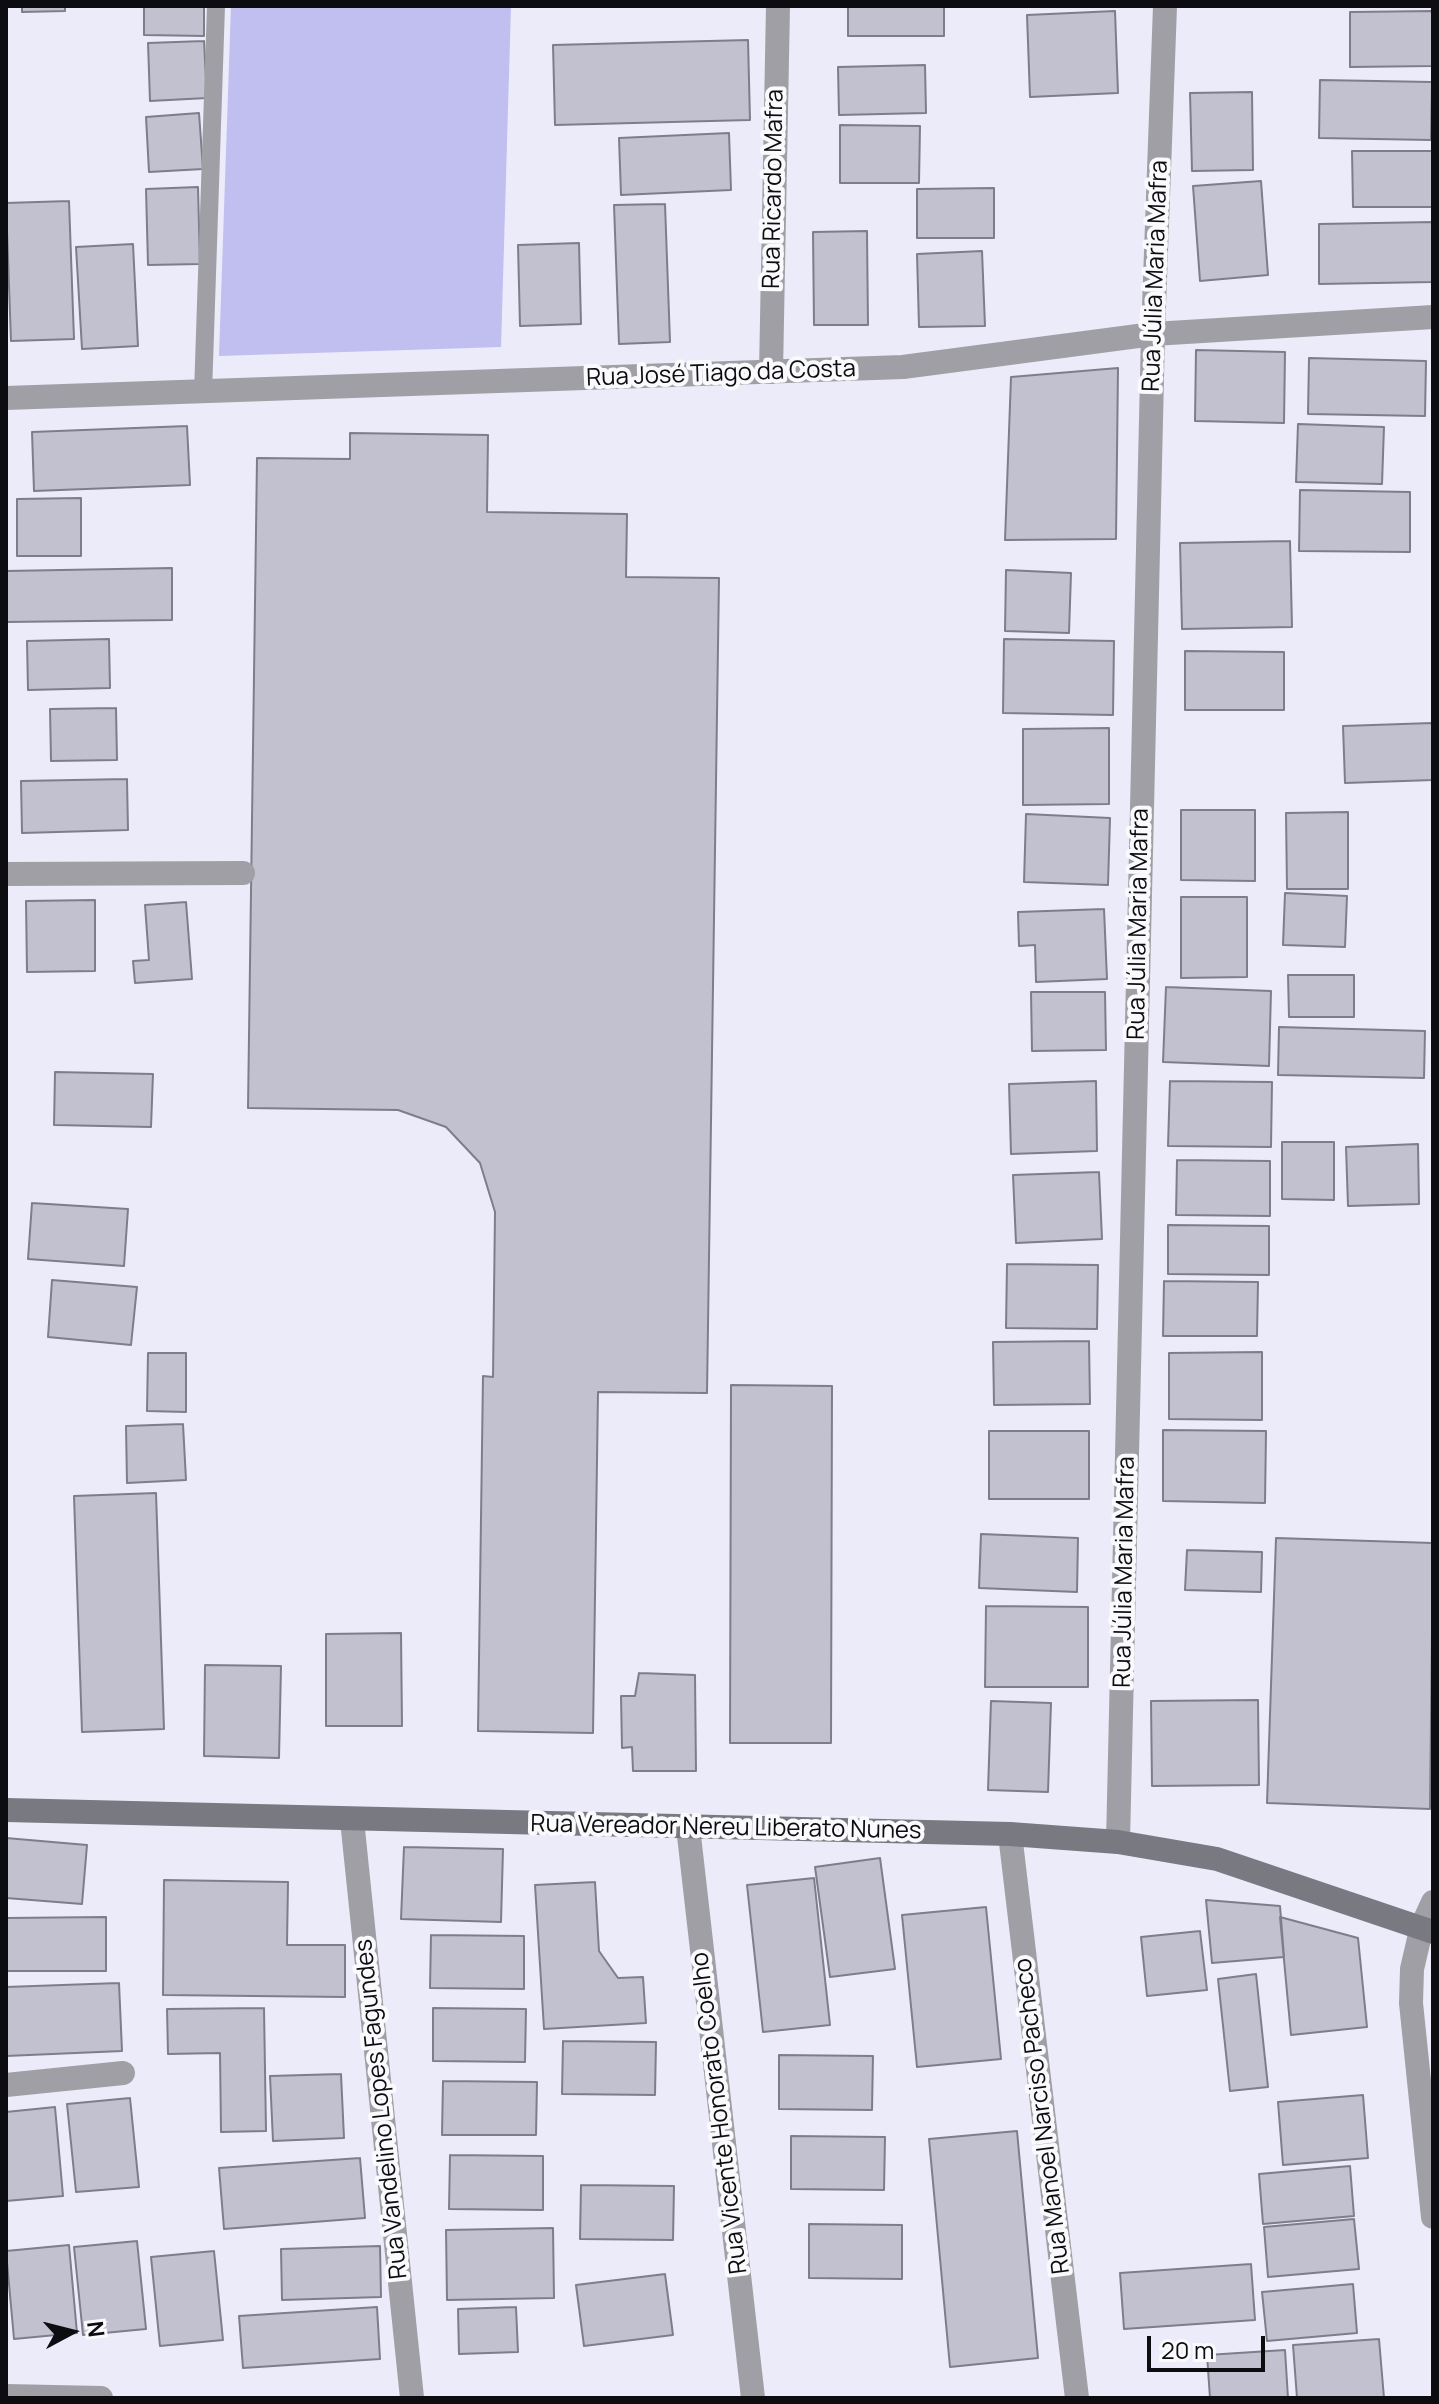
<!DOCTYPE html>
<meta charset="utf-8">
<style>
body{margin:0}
#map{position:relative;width:1439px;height:2404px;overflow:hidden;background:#ebebfa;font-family:Manrope,sans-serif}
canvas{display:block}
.frame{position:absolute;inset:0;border:8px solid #0d0d11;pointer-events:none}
.north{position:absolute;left:32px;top:2292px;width:80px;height:80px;-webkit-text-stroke:6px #fafafd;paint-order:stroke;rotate:83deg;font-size:22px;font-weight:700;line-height:32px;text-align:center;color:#0d0d11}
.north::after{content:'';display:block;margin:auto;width:28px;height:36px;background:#0d0d11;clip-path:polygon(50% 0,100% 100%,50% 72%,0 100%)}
.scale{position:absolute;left:1147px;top:2336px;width:118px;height:36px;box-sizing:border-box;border:4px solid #0d0d11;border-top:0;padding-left:10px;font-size:24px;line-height:28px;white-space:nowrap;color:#0d0d11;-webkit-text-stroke:6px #fafafd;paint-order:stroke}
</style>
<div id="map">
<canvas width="1439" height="2404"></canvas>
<div class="frame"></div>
<div class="north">N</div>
<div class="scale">20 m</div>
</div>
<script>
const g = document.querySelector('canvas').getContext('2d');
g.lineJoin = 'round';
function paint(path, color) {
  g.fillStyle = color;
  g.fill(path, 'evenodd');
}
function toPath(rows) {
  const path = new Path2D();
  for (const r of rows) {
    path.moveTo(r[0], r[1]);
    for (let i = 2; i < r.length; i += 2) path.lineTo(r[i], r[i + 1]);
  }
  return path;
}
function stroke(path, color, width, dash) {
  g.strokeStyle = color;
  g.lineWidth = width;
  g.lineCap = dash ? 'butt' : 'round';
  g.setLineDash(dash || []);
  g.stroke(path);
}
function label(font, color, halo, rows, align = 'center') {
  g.font = font + ' Manrope,sans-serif';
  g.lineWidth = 8;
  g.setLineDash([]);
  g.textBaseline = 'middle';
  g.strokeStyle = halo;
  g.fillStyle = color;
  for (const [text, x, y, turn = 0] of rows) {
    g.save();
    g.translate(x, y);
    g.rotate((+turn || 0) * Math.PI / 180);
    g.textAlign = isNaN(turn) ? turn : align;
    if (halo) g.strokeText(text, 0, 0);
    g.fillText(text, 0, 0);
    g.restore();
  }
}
const green = toPath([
 [231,6,511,6,501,347,219,356]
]);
const building = toPath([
 [22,6,65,6,65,11,22,12,22,6],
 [144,6,204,6,204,36,144,35,144,6],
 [848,6,944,6,944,36,848,36,848,6],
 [1115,11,1118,93,1030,97,1027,15,1115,11],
 [1433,11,1433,66,1350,67,1350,12,1433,11],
 [748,40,750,120,555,125,553,45,748,40],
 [204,41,207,98,150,101,148,43,204,41],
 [925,65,926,113,839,115,838,67,925,65],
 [1320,80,1432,82,1431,140,1319,138,1320,80],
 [1252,92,1253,170,1192,171,1190,93,1252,92],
 [199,113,203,169,149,172,146,117,199,113],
 [840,125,920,126,919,183,840,183,840,125],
 [729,133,731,190,621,195,619,138,729,133],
 [1352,151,1433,151,1433,207,1353,207,1352,151],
 [1261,181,1268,275,1200,281,1193,186,1261,181],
 [198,187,200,264,148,265,146,189,198,187],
 [994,188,994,238,917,238,917,189,994,188],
 [69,201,74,339,11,341,6,203,69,201],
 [665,204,670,342,619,344,614,205,665,204],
 [1433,222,1433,282,1319,284,1319,224,1433,222],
 [867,231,868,325,814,325,813,232,867,231],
 [579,243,581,324,520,326,518,245,579,243],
 [133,244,138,346,82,349,76,247,133,244],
 [982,251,985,326,919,327,917,254,982,251],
 [1196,350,1285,352,1284,423,1195,421,1196,350],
 [1309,358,1426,361,1425,416,1308,414,1309,358],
 [1118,368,1116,539,1005,540,1011,377,1118,368],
 [1298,424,1384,427,1382,484,1296,482,1298,424],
 [187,426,190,485,34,491,32,432,187,426],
 [350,433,488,435,487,512,627,514,626,577,719,578,707,1393,598,1392,593,1733,478,1731,483,1376,493,1377,495,1212,480,1163,446,1127,398,1110,248,1108,257,458,350,459,350,433],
 [1300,490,1410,492,1410,552,1299,551,1300,490],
 [81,498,81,556,17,556,17,499,81,498],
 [1290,541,1292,627,1182,629,1180,543,1290,541],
 [172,568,172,620,6,622,6,571,172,568],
 [1006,570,1071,573,1069,633,1005,631,1006,570],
 [109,639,110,688,28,690,27,641,109,639],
 [1004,639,1114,641,1113,715,1003,713,1004,639],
 [1185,651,1284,652,1284,710,1185,710,1185,651],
 [116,708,117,760,51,761,50,709,116,708],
 [1432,723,1433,780,1345,783,1343,726,1432,723],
 [1109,728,1109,804,1023,805,1023,729,1109,728],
 [127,779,128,830,22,833,21,781,127,779],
 [1181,810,1255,810,1255,881,1181,880,1181,810],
 [1348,812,1348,889,1287,889,1286,813,1348,812],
 [1026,814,1110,818,1108,885,1024,882,1026,814],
 [1285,893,1347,896,1345,947,1283,945,1285,893],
 [1181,897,1247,897,1247,977,1181,978,1181,897],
 [95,900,95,971,27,972,26,901,95,900],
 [186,902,192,979,135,983,133,961,149,960,145,905,186,902],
 [1104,909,1107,979,1036,982,1035,945,1019,946,1018,912,1104,909],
 [1288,975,1354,975,1354,1017,1289,1017,1288,975],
 [1166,987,1271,991,1269,1066,1163,1062,1166,987],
 [1031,992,1105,992,1106,1050,1032,1051,1031,992],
 [1279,1027,1425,1031,1424,1078,1278,1075,1279,1027],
 [55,1072,153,1074,151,1127,54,1125,55,1072],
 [1096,1081,1097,1151,1011,1154,1009,1084,1096,1081],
 [1170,1081,1272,1082,1271,1147,1168,1146,1170,1081],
 [1282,1142,1334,1142,1334,1200,1282,1199,1282,1142],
 [1418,1144,1419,1204,1348,1206,1346,1147,1418,1144],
 [1177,1160,1270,1161,1270,1216,1176,1215,1177,1160],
 [1099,1172,1102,1239,1016,1243,1013,1175,1099,1172],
 [32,1203,128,1209,124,1266,28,1259,32,1203],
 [1168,1225,1269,1226,1269,1275,1168,1274,1168,1225],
 [1007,1264,1098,1265,1097,1329,1006,1328,1007,1264],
 [52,1280,137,1287,131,1345,48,1337,52,1280],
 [1164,1281,1258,1282,1257,1336,1163,1336,1164,1281],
 [1089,1341,1090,1404,994,1405,993,1342,1089,1341],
 [1262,1352,1262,1420,1169,1419,1169,1353,1262,1352],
 [148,1353,186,1353,186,1412,147,1411,148,1353],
 [731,1385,832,1386,831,1743,730,1743,731,1385],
 [183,1424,186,1480,127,1483,126,1426,183,1424],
 [1163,1430,1266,1431,1265,1503,1163,1501,1163,1430],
 [989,1431,1089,1431,1089,1499,989,1499,989,1431],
 [156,1493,164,1729,82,1732,74,1496,156,1493],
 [981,1534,1078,1538,1077,1592,979,1588,981,1534],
 [1276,1538,1433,1543,1430,1809,1267,1803,1276,1538],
 [1187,1550,1262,1552,1261,1592,1185,1590,1187,1550],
 [986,1606,1088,1607,1088,1687,985,1687,986,1606],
 [401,1633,402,1726,326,1726,326,1634,401,1633],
 [205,1665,281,1666,279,1758,204,1756,205,1665],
 [639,1673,695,1675,696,1771,633,1771,632,1747,622,1748,621,1696,635,1696,639,1673],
 [1258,1700,1259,1785,1152,1786,1151,1701,1258,1700],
 [991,1701,1051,1703,1048,1792,988,1790,991,1701],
 [6,1838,87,1845,82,1904,6,1898,6,1838],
 [404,1847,503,1849,501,1922,401,1919,404,1847],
 [880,1858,895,1969,830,1977,815,1867,880,1858],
 [814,1878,830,2025,763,2032,747,1885,814,1878],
 [164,1880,288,1882,287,1945,345,1945,345,1997,163,1995,164,1880],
 [595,1882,599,1951,618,1978,643,1977,646,2023,544,2029,535,1885,595,1882],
 [1206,1900,1280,1906,1284,1957,1212,1963,1206,1900],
 [986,1907,1001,2059,917,2067,902,1915,986,1907],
 [106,1917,106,1971,6,1971,6,1918,106,1917],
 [1280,1917,1358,1938,1367,2027,1291,2035,1280,1917],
 [1200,1931,1207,1990,1147,1996,1141,1937,1200,1931],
 [431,1935,524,1936,524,1989,430,1988,431,1935],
 [1256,1974,1268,2087,1230,2091,1218,1979,1256,1974],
 [119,1983,122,2051,6,2056,6,1987,119,1983],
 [264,2008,266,2131,221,2132,220,2053,168,2054,167,2009,264,2008],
 [433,2008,526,2009,525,2062,433,2061,433,2008],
 [563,2041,656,2042,655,2095,562,2094,563,2041],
 [779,2055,873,2056,872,2110,779,2109,779,2055],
 [341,2074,344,2138,273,2141,270,2076,341,2074],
 [443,2081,537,2082,536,2135,442,2135,443,2081],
 [1363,2095,1368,2158,1283,2165,1278,2102,1363,2095],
 [130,2098,139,2187,76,2192,67,2104,130,2098],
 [55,2107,63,2196,6,2201,6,2112,55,2107],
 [1017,2131,1038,2358,950,2367,929,2139,1017,2131],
 [791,2136,885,2137,884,2190,791,2189,791,2136],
 [450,2155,543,2156,543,2210,449,2209,450,2155],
 [360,2158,365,2218,224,2229,219,2168,360,2158],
 [1350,2166,1354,2216,1263,2224,1259,2174,1350,2166],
 [581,2185,674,2186,673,2240,580,2239,581,2185],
 [1354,2219,1359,2269,1268,2277,1264,2227,1354,2219],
 [809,2224,902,2225,902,2279,809,2278,809,2224],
 [553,2228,554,2298,447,2300,446,2230,553,2228],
 [137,2241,146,2329,83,2335,74,2247,137,2241],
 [69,2245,77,2333,14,2339,6,2251,69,2245],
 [380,2246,381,2297,282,2300,281,2249,380,2246],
 [214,2251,223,2340,160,2346,151,2257,214,2251],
 [1251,2264,1255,2320,1124,2329,1120,2273,1251,2264],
 [665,2274,673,2335,584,2346,576,2285,665,2274],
 [1353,2284,1357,2333,1267,2341,1262,2292,1353,2284],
 [377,2307,380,2359,243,2368,239,2316,377,2307],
 [516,2307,518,2352,459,2354,458,2309,516,2307],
 [1379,2339,1384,2398,1297,2398,1293,2345,1379,2339],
 [1285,2350,1288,2398,1210,2398,1207,2355,1285,2350]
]);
const lane = toPath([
 [203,393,216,6]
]);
const street = toPath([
 [771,372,778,6],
 [6,398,903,367,1153,334,1433,317],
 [6,874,243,873],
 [352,1820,412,2398],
 [688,1827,753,2398],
 [1010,1834,1077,2398],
 [1118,1842,1153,334,1165,6],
 [1433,1902,1422,1926,1412,1969,1411,2003,1433,2217],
 [6,2085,123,2073],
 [6,2396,101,2398]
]);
const secondary = toPath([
 [6,1810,1010,1834,1118,1842,1217,1859,1433,1932]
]);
const streetNames = [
 ["Rua Ricardo Mafra",774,189,-89],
 ["Rua Júlia Maria Mafra",1156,276,-88],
 ["Rua José Tiago da Costa",721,374,-2],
 ["Rua Júlia Maria Mafra",1139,924,-89],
 ["Rua Júlia Maria Mafra",1125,1572,-89],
 ["Rua Vereador Nereu Liberato Nunes",726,1828,1],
 ["Rua Vandelino Lopes Fagundes",382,2109,-96],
 ["Rua Vicente Honorato Coelho",720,2113,-97],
 ["Rua Manoel Narciso Pacheco",1043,2116,-97]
];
paint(green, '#c0bff0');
paint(building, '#c1c1cf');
stroke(building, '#7e7e8b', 2);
stroke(lane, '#9f9fa5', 18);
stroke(street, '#9f9fa5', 24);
stroke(secondary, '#797982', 24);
label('24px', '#0d0d11', '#fafafd', streetNames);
</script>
